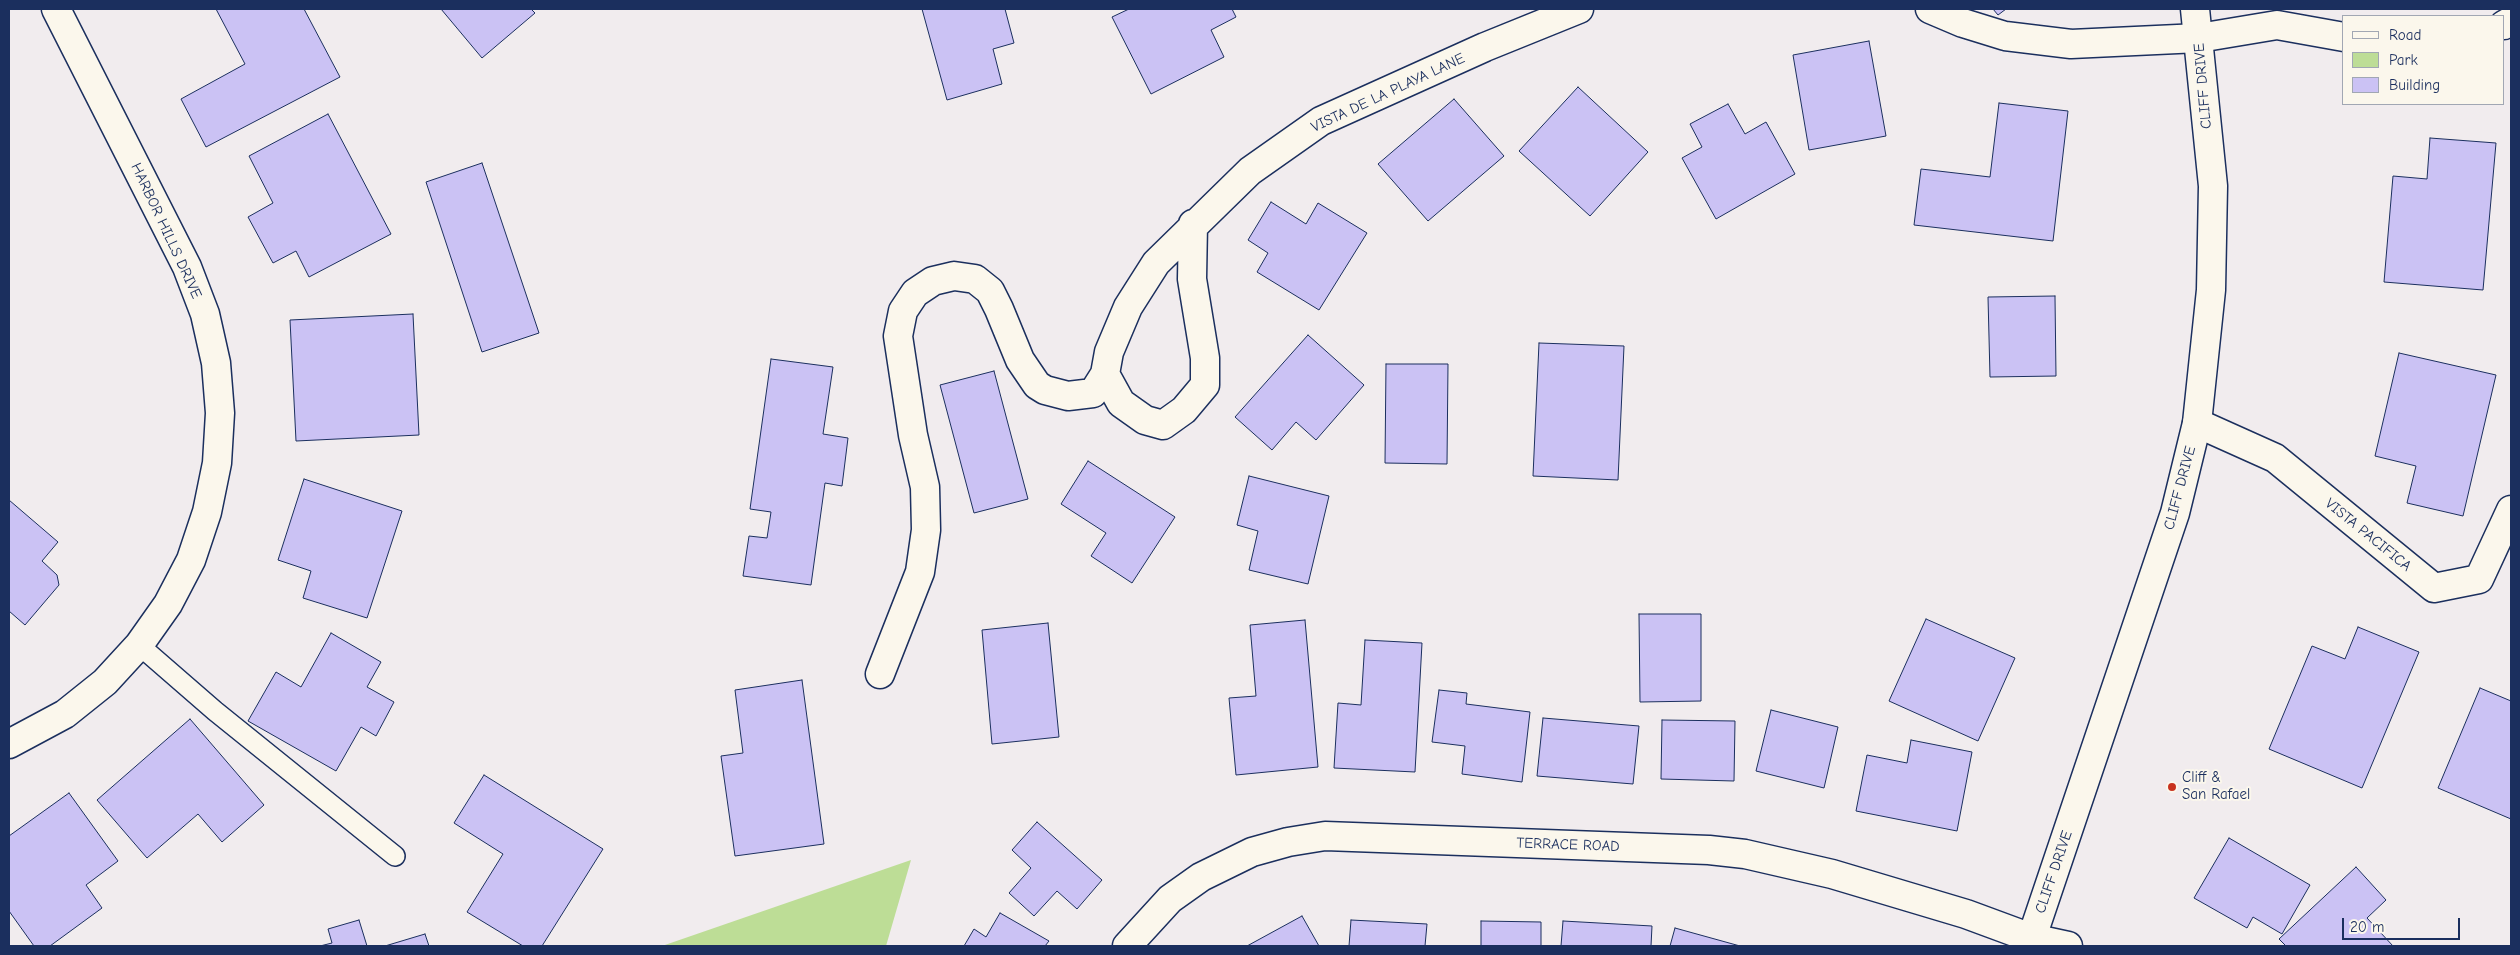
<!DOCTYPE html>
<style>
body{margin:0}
#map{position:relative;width:2520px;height:955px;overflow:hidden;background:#f1ecee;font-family:"Comic Neue",sans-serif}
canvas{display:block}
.frame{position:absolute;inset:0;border:10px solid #1b2f5e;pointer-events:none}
.legend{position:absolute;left:2342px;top:15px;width:162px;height:90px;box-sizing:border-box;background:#fbf7ec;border:1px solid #a1a7b3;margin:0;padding:6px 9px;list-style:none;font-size:15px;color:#1b2f5e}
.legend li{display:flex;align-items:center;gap:10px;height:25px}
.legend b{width:25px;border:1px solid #a1a7b3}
.scale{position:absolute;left:2342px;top:918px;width:118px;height:22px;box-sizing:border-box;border:2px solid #1b2f5e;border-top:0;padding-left:6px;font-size:15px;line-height:18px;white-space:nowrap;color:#1b2f5e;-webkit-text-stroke:4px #fbf7ec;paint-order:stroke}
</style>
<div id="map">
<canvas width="2520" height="955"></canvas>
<div class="frame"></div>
<ul class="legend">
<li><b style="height:6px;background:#fbf7ec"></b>Road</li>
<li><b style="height:14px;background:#bddd96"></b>Park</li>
<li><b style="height:14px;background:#cbc2f4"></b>Building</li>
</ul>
<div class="scale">20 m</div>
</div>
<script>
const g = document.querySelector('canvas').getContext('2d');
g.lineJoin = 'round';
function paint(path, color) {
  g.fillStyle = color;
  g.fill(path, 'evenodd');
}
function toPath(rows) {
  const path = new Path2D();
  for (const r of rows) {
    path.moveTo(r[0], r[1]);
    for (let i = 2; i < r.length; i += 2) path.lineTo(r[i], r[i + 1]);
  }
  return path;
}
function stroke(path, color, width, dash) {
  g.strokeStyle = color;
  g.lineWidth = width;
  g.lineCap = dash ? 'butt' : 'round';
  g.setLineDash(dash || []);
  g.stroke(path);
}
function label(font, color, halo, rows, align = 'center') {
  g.font = font + ' "Comic Neue",sans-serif';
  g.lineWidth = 4;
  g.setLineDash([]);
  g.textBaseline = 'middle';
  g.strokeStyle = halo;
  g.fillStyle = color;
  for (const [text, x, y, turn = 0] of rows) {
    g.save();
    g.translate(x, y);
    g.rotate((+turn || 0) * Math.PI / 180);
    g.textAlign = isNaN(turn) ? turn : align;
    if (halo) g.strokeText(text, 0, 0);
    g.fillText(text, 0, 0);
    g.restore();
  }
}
const green = toPath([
 [911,860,886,946,662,946]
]);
const building = toPath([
 [216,9,304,9,340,77,206,147,181,99,245,64,216,9],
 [441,9,531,9,535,13,482,58,441,9],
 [922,9,1005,9,1014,43,993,49,1002,84,947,100,922,9],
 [1129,9,1232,9,1236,17,1211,30,1224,57,1151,94,1112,17,1129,9],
 [1993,9,2006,9,1998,15,1993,9],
 [1869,41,1886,136,1809,150,1793,55,1869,41],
 [1578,87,1648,152,1590,216,1519,151,1578,87],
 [1454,99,1504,156,1428,221,1378,164,1454,99],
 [1999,103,2068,111,2053,241,1914,225,1921,169,1990,177,1999,103],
 [1728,104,1745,134,1766,122,1795,174,1716,219,1682,158,1702,147,1690,124,1728,104],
 [328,114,391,234,309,277,296,251,273,263,248,217,273,203,249,156,328,114],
 [2430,138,2496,143,2483,290,2384,282,2393,176,2427,179,2430,138],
 [482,163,539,333,482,352,426,182,482,163],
 [1271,202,1306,224,1318,203,1367,233,1319,310,1257,272,1268,253,1248,240,1271,202],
 [2055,296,2056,376,1990,377,1988,297,2055,296],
 [413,314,419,435,296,441,290,320,413,314],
 [1308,335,1364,385,1316,440,1296,422,1272,450,1235,417,1308,335],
 [1539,343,1624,346,1618,480,1533,476,1539,343],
 [2399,353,2496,375,2463,516,2407,503,2416,466,2375,456,2399,353],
 [771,359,833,367,823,434,848,438,842,486,825,483,811,585,743,576,749,536,767,538,771,512,750,509,771,359],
 [1386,364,1448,364,1447,464,1385,463,1386,364],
 [994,371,1028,499,974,513,940,385,994,371],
 [1088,461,1175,517,1132,583,1091,556,1106,533,1061,504,1088,461],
 [1249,476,1329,496,1308,584,1249,570,1258,531,1237,525,1249,476],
 [304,479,402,511,367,618,303,598,311,571,278,560,304,479],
 [9,500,58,542,42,561,57,575,59,585,25,625,9,611,9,500],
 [1639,614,1701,614,1701,701,1640,702,1639,614],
 [1926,619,2015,658,1978,741,1889,701,1926,619],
 [1305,620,1318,767,1236,775,1229,698,1256,696,1250,625,1305,620],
 [1048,623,1059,737,992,744,982,630,1048,623],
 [2358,627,2419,652,2362,788,2269,749,2312,646,2345,659,2358,627],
 [331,633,381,662,367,687,394,702,376,736,361,727,336,771,248,721,276,672,301,687,331,633],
 [1365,640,1422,643,1415,772,1334,768,1338,703,1361,705,1365,640],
 [802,680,824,844,735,856,721,756,743,753,735,690,802,680],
 [2480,688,2511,701,2511,819,2438,788,2480,688],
 [1439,690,1467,693,1466,704,1530,712,1522,782,1462,774,1465,746,1432,742,1439,690],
 [1771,710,1838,727,1824,788,1756,771,1771,710],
 [1543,718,1639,726,1633,784,1537,776,1543,718],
 [190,719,264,805,222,842,198,814,147,858,97,800,190,719],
 [1662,720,1735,721,1734,781,1661,779,1662,720],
 [1911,740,1972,752,1957,831,1856,811,1867,755,1907,763,1911,740],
 [484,775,603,849,542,946,523,946,467,912,503,854,454,823,484,775],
 [69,793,118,861,86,885,102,908,50,946,34,946,9,911,9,836,69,793],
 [1037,822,1102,880,1077,909,1057,891,1034,916,1009,893,1031,868,1012,850,1037,822],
 [2229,838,2310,885,2282,934,2253,917,2247,928,2194,898,2229,838],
 [2356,867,2386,900,2367,918,2393,946,2286,946,2279,939,2356,867],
 [1000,913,1049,941,1045,946,964,946,974,929,986,937,1000,913],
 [1302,916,1319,946,1247,946,1302,916],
 [359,920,367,946,320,946,332,943,328,929,359,920],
 [1351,920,1427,924,1425,946,1349,946,1351,920],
 [1481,921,1541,922,1541,946,1481,946,1481,921],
 [1563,921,1652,926,1651,946,1561,946,1563,921],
 [1675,928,1740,946,1670,946,1675,928],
 [425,934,429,946,385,946,425,934]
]);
const service = toPath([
 [139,645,215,711,395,856]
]);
const minor = toPath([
 [1930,9,1963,23,2005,36,2071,44,2199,38,2277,25,2344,37],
 [2504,25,2511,21],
 [1105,374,1121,403,1145,420,1163,425,1184,410,1205,385,1205,358,1192,279,1193,224],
 [2197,423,2275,458,2434,588,2479,579,2511,510],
 [880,674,920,572,926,530,925,487,913,435,898,336,903,311,915,293,933,281,954,276,975,279,990,291,999,309,1020,360,1037,385,1045,390,1068,396,1093,393,1105,374,1109,352,1128,307,1156,263,1250,171,1321,121,1485,47,1579,9],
 [9,744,65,714,105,682,139,645,168,604,191,560,207,512,217,463,220,413,216,363,205,314,187,267,56,9],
 [1127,946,1170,899,1201,877,1252,852,1288,842,1325,836,1709,850,1745,854,1832,874,1966,914,2031,938]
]);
const tertiary = toPath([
 [2031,938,2068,946]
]);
const secondary = toPath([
 [2029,946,2175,513,2197,423,2211,290,2213,186,2195,9]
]);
const markers = [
 [2172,787,5,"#c8321e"]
];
const streetNames = [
 ["CLIFF DRIVE",2203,86,-95],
 ["VISTA DE LA PLAYA LANE",1388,93,-25],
 ["HARBOR HILLS DRIVE",166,231,65],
 ["CLIFF DRIVE",2180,488,-75],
 ["VISTA PACIFICA",2368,535,39],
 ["TERRACE ROAD",1568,845,2],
 ["CLIFF DRIVE",2054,872,-71]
];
const poiNames = [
 ["Cliff &",2182,778],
 ["San Rafael",2182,795]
];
paint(green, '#bddd96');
paint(building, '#cbc2f4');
stroke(building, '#1b2f5e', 1);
stroke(service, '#1b2f5e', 22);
stroke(minor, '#1b2f5e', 31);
stroke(tertiary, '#1b2f5e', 31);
stroke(secondary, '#1b2f5e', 31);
stroke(service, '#fbf7ec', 19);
stroke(minor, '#fbf7ec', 28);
stroke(tertiary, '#fbf7ec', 28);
stroke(secondary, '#fbf7ec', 28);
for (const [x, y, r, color] of markers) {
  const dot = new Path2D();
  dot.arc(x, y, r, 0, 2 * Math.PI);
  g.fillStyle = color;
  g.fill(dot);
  stroke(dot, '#fbf7ec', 2);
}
label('15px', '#1b2f5e', '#fbf7ec', streetNames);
label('15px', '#1b2f5e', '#fbf7ec', poiNames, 'left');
</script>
